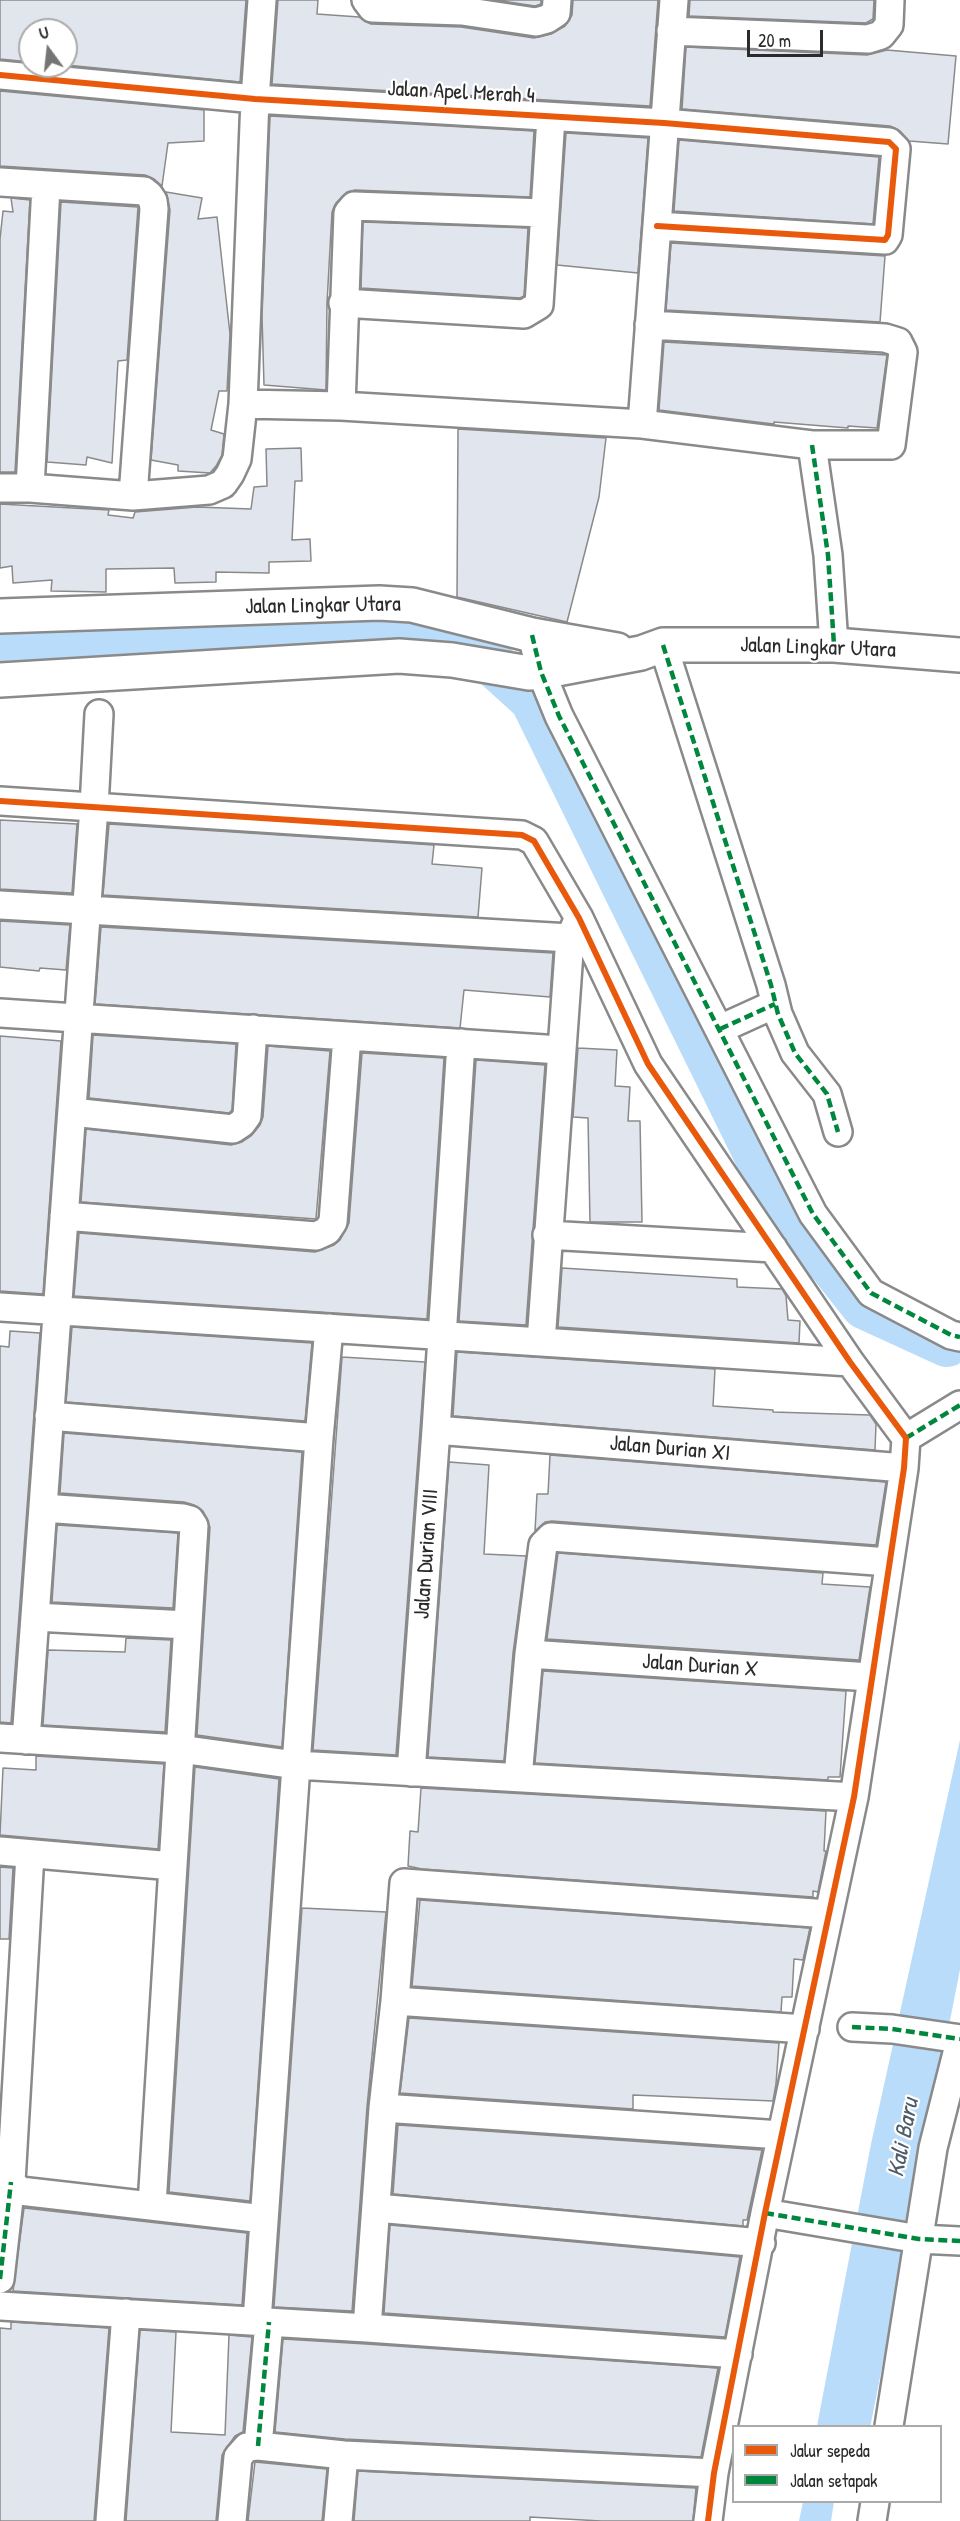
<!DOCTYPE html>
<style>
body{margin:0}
#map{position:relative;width:960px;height:2521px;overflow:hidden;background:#fff;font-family:"Patrick Hand",sans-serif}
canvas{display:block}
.legend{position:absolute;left:732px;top:2425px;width:210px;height:78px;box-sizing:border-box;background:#fff;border:2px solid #aaa;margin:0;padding:8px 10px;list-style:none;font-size:18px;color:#2b2b2b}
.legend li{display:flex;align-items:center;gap:12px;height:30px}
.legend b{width:30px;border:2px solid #aaa}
.north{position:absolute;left:18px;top:18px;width:60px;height:60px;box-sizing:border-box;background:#fff;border:2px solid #aaa;border-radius:50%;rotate:345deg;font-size:16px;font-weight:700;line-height:24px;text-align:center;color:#2b2b2b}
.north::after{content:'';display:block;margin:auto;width:21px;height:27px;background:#757575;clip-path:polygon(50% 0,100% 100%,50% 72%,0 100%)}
.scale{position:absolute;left:747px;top:30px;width:76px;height:27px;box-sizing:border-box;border:3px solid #2b2b2b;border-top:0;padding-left:8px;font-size:18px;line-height:21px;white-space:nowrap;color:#2b2b2b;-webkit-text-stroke:4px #fff;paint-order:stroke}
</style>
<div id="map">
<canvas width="960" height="2521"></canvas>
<ul class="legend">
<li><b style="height:8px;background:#e8590c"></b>Jalur sepeda</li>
<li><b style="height:8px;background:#00873e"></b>Jalan setapak</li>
</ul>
<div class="north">U</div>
<div class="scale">20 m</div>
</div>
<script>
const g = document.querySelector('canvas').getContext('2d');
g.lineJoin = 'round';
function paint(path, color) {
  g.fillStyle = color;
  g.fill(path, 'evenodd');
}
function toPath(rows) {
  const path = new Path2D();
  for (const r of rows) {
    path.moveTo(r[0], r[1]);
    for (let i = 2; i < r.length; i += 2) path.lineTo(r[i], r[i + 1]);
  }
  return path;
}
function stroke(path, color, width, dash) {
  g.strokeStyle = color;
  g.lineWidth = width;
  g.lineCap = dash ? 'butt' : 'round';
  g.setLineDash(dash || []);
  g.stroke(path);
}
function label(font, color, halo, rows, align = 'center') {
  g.font = font + ' "Patrick Hand",sans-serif';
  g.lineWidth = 4.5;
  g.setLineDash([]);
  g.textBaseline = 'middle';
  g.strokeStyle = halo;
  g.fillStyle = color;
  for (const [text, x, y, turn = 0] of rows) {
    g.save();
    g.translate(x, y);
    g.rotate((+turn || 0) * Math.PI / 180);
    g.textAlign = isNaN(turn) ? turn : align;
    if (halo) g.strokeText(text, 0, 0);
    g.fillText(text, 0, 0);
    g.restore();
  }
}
const water = toPath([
 [960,1740,960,1829,934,1940,846,2426,817,2426,871,2144],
 [803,2502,834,2502,831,2521,799,2521]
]);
const river = toPath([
 [0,641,365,617,457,631,533,700,777,1196,864,1306,947,1344],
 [847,2426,960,1850]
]);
const building = toPath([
 [0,0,246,0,240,82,66,65,66,30,30,30,30,62,0,59,0,0],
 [278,0,318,0,317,14,359,17,371,24,461,27,534,38,551,34,565,26,572,15,573,0,658,0,650,106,272,84,278,0],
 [495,0,541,0,541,4,535,6,495,0],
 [690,0,874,0,873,19,866,23,689,16,690,0],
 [686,47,867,55,887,50,956,56,948,144,909,141,900,131,890,126,682,109,686,47],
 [0,91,204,110,204,141,168,143,162,186,154,179,145,175,0,166,0,91],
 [270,116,534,131,530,197,355,190,347,192,336,203,332,212,327,303,326,390,264,385,262,316,270,116],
 [566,133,648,138,638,273,557,265,566,133],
 [679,140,879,157,873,224,674,211,679,140],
 [166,192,202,198,198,219,217,217,230,334,227,391,219,391,211,430,224,434,222,455,216,466,210,473,178,471,178,465,151,460,170,210,166,192],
 [11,198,30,200,15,472,0,472,0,239,3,211,13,212,11,198],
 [61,202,138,207,127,360,118,361,112,463,87,457,86,465,47,462,61,202],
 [363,222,528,228,524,296,520,298,361,288,363,222],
 [671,243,885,256,880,322,666,310,671,243],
 [664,342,887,355,877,428,848,426,848,428,774,422,774,424,765,423,659,410,664,342],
 [458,429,606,438,599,497,567,622,457,597,458,429],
 [301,448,302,481,295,481,292,540,310,539,311,561,269,562,269,573,216,572,216,582,175,583,174,568,106,569,106,592,51,591,52,580,13,583,12,566,0,568,0,504,109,510,108,515,133,518,135,512,197,507,251,509,254,487,267,486,266,449,301,448],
 [0,820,77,824,72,893,0,889,0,820],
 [109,824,434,845,432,864,482,868,478,917,103,895,109,824],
 [0,921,70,925,66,970,40,968,39,971,0,967,0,921],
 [101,927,553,953,550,997,464,990,460,1028,95,1004,101,927],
 [93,1035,236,1044,232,1110,229,1113,89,1098,93,1035],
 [0,1036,61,1041,43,1294,0,1291,0,1036],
 [268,1046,330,1051,316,1219,81,1202,86,1129,231,1145,242,1142,251,1136,260,1125,263,1117,268,1046],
 [578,1048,617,1050,615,1086,630,1087,628,1121,640,1121,642,1222,590,1222,588,1118,573,1117,578,1048],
 [362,1053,444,1058,427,1319,74,1296,79,1233,315,1252,334,1245,340,1240,349,1223,362,1053],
 [476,1060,545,1065,526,1325,459,1321,476,1060],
 [562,1268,737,1279,737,1287,782,1289,786,1296,788,1320,800,1321,799,1343,558,1327,562,1268],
 [72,1327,312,1343,305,1421,66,1402,72,1327],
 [10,1331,40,1333,11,1723,0,1722,0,1346,9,1347,10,1331],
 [457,1352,715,1369,713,1406,773,1410,773,1412,870,1415,876,1424,875,1450,453,1416,457,1352],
 [342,1357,425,1362,396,1755,313,1750,342,1357],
 [64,1433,302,1452,282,1747,197,1735,210,1527,203,1511,194,1505,184,1502,60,1493,64,1433],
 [550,1455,886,1482,876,1545,552,1521,545,1522,535,1531,537,1494,548,1494,550,1455],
 [449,1462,489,1465,484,1554,526,1556,513,1653,504,1761,428,1757,449,1462],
 [57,1525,178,1533,173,1608,52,1602,57,1525],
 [558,1553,823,1573,822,1584,870,1587,859,1660,547,1639,558,1553],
 [126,1638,171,1640,165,1732,43,1725,48,1650,125,1652,126,1638],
 [543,1671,846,1691,840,1777,828,1777,828,1780,535,1763,543,1671],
 [36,1756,164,1764,158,1849,0,1835,3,1768,36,1770,36,1756],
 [195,1767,279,1779,250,2201,169,2192,195,1767],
 [421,1788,826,1811,824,1851,826,1851,818,1892,813,1891,813,1897,422,1869,408,1866,410,1831,418,1832,421,1788],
 [0,1867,13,1868,9,1939,0,1939,0,1867],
 [420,1900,810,1928,803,1960,794,1959,792,1997,782,1997,781,2012,412,1986,420,1900],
 [302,1908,386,1912,367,2107,352,2311,274,2307,302,1908],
 [409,2018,779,2043,776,2084,773,2101,633,2095,633,2109,400,2093,409,2018],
 [398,2125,762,2150,747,2220,743,2220,743,2226,393,2194,398,2125],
 [24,2208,247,2233,242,2305,13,2291,24,2208],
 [390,2225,740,2257,725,2337,384,2313,390,2225],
 [11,2322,109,2328,94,2521,0,2521,0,2328,11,2329,11,2322],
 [140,2330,176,2332,171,2432,225,2435,229,2335,252,2337,243,2432,235,2436,222,2455,216,2521,126,2521,140,2330],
 [283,2339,366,2344,718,2368,701,2457,345,2439,275,2432,283,2339],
 [255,2462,327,2469,322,2521,248,2521,255,2462],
 [358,2471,696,2488,693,2521,601,2521,530,2517,530,2521,354,2521,358,2471]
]);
const minor = toPath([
 [366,0,372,8,462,11,536,22,547,19,556,13,557,0],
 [671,31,868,39,881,35,889,25,890,0],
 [0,75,255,99,664,123,889,142,896,149,888,235,885,240,657,226],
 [0,182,144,191,149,195,153,201,154,209,133,496],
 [343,303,524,314,539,305,551,117],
 [243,404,341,406,642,424,812,445,891,445,903,352,898,342,885,338,649,325],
 [341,406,348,213,354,206,544,213],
 [642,424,674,0],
 [812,445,828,555,834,645],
 [0,488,30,488,133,496,209,490,223,484,230,474,237,459,243,404,255,99,262,0],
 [30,488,46,186],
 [532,635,541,672,559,716,813,1214,871,1293,951,1335,960,1337],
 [663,645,771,985,778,1014,795,1053,827,1094,838,1132],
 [0,801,522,835,534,841,579,918,648,1064,850,1362,906,1438,904,1468,854,1797,765,2213,714,2473,708,2521],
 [0,905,570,938],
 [0,1013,560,1050],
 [720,1029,775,1004],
 [72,1112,233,1129,242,1123,247,1116,253,1029],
 [64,1216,316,1236,327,1231,333,1222,347,1036],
 [547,1235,773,1248],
 [0,1307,850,1362],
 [541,1342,570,938,577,922],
 [49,1416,319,1438],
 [436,1430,904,1468],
 [906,1438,960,1405],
 [43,1508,183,1518,190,1520,194,1526,152,2205],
 [35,1617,187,1625],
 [529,1654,870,1677],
 [0,1738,180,1749,296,1765,854,1797],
 [26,1740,94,807,99,714],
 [411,1772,436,1430,461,1043],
 [518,1777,529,1654,543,1545,551,1537,889,1562],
 [0,1851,173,1866],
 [30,1854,11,2182,20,2191,264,2219],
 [395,2001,805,2029],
 [852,2027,892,2029,960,2039],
 [383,2108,781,2135],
 [377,2208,761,2243],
 [765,2213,919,2239,960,2241],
 [0,2279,11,2182],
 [0,2306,367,2328,738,2354],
 [257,2321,319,1438,329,1328],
 [367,2328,383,2108,395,2001,404,1883,828,1914],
 [889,2426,933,2148,960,2041],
 [258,2446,269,2322],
 [110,2521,126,2313],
 [232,2521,238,2457,247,2447,258,2446,344,2455,714,2473],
 [338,2521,344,2455],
 [872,2521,875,2502]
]);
const major = toPath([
 [0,616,379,603,412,605,532,635,617,650],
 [0,680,399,656,452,660,529,673,541,672,641,653,663,645,834,645,960,655]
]);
const quiet = toPath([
 [812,445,828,555,834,645],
 [532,635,541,672,559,716,813,1214,871,1293,951,1335,960,1337],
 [663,645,771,985,778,1014,795,1053,827,1094,838,1132],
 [720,1029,775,1004],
 [906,1438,960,1405],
 [852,2027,892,2029,960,2039],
 [765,2213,919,2239,960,2241],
 [0,2279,11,2182],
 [258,2446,269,2322]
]);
const cycleway = toPath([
 [0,75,255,99,664,123,889,142,896,149,888,235,885,240,657,226],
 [0,801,522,835,534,841,579,918,648,1064,850,1362,906,1438,904,1468,854,1797,765,2213,714,2473,708,2521]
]);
const streetNames = [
 ["Jalan Apel Merah 4",461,93,3],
 ["Jalan Lingkar Utara",323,606,-1],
 ["Jalan Lingkar Utara",818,648,2],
 ["Jalan Durian XI",670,1449,5],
 ["Jalan Durian VIII",427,1554,-86],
 ["Jalan Durian X",700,1666,4]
];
const waterNames = [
 ["Kali Baru",904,2138,-79]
];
paint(water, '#b9dcfa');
stroke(river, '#b9dcfa', 46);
paint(building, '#e1e5ee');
stroke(building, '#8a8a8a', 1.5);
stroke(minor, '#8a8a8a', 32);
stroke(major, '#8a8a8a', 38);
stroke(minor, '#fff', 27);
stroke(major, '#fff', 33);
stroke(quiet, '#00873e', 4.5, [9, 4.5]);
stroke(cycleway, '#e8590c', 6);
label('22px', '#2b2b2b', '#fff', streetNames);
label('italic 24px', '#4d5c68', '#fff', waterNames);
</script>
